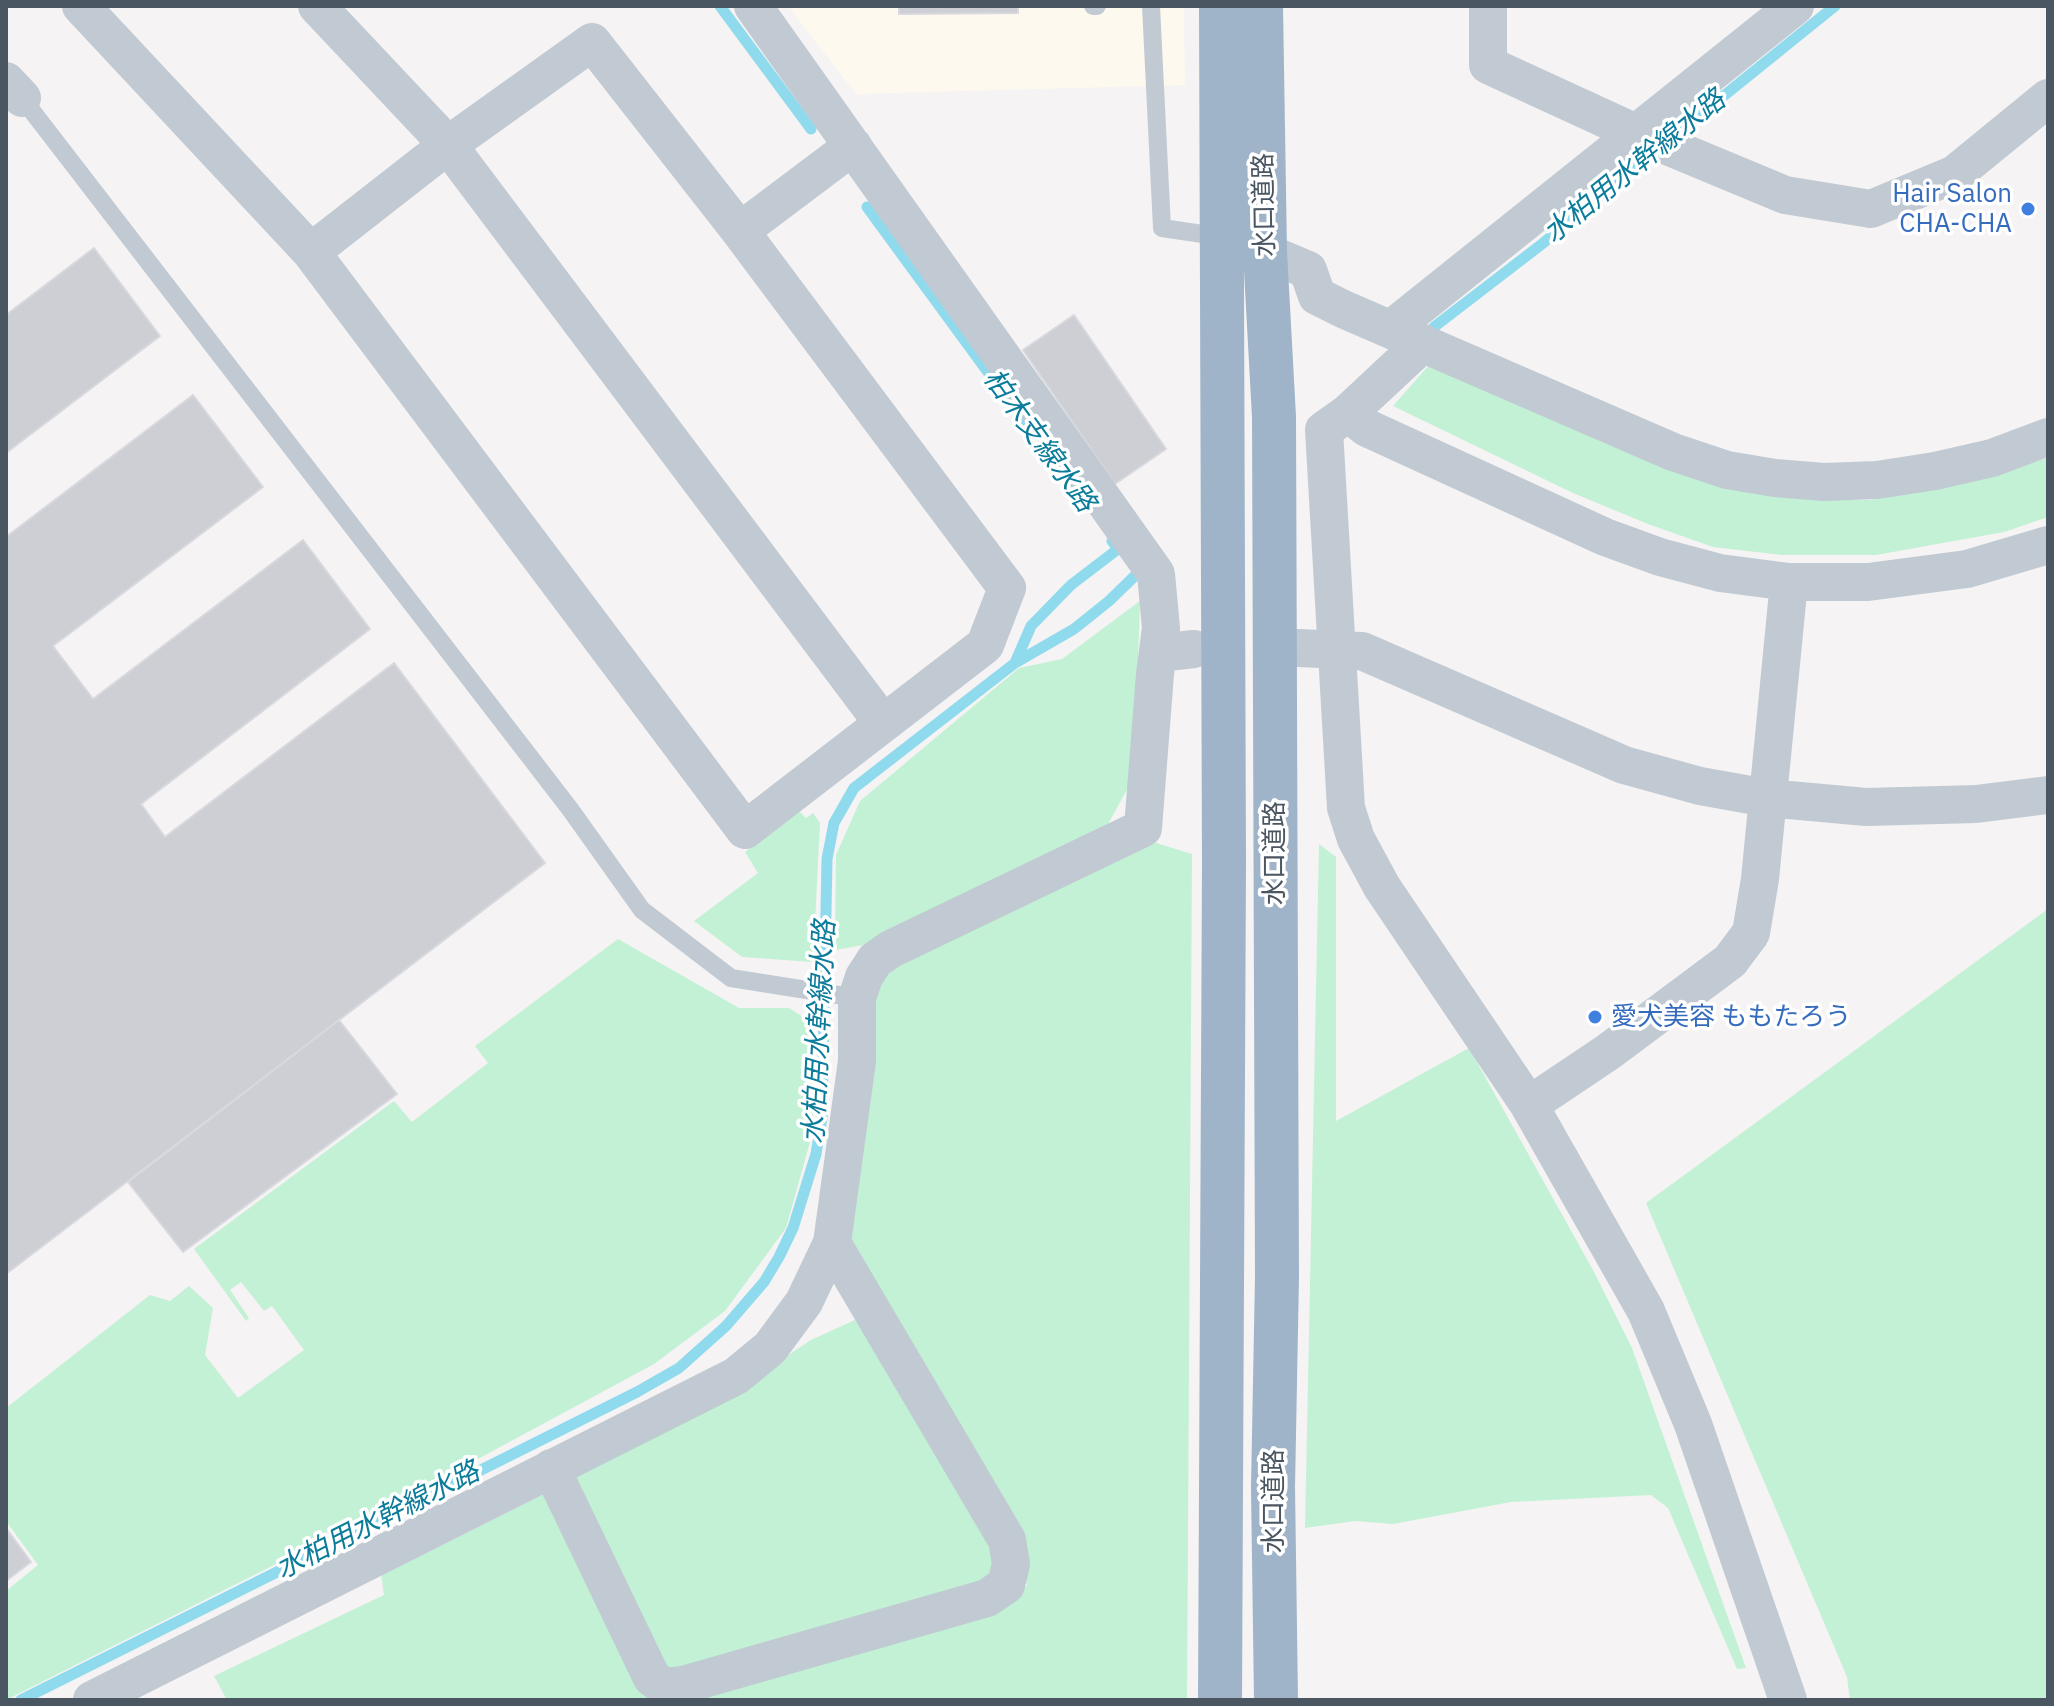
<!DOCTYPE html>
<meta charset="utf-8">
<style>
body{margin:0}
#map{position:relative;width:2054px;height:1706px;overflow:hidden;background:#f5f3f3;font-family:"IBM Plex Sans",sans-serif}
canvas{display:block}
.frame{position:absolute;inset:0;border:8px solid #4a5661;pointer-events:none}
</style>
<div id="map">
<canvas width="2054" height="1706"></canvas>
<div class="frame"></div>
</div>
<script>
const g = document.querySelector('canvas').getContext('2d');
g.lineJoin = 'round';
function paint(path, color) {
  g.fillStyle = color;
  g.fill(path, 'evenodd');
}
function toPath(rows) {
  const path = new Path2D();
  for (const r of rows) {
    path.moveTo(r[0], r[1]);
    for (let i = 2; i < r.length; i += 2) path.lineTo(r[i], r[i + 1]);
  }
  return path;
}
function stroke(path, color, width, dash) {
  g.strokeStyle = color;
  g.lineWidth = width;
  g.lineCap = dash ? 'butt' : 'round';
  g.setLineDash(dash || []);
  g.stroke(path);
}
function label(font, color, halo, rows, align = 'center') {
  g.font = font + ' "IBM Plex Sans","Noto Sans JP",sans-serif';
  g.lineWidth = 7;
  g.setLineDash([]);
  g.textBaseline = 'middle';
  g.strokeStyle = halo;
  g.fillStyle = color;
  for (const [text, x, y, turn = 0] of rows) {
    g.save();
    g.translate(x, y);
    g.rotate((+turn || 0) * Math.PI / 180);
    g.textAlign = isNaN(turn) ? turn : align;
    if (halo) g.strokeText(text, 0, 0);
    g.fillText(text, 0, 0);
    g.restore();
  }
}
const commercial = toPath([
 [788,6,1184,6,1185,85,856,94]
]);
const green = toPath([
 [1430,364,1602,442,1673,471,1805,499,1870,500,1942,487,2048,458,2048,517,2004,532,1876,555,1782,555,1713,547,1648,524,1573,493,1393,406],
 [1140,601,1134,777,1103,833,870,944,835,950,836,855,860,801,1019,668,1062,659],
 [799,811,806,818,813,813,820,823,813,962,742,957,694,921,758,873,745,852],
 [1153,842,1192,854,1187,1700,227,1700,214,1676,384,1595,380,1567,550,1482,649,1681,968,1618,1027,1586,1016,1521,854,1267,849,1223,869,1004,895,956],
 [1319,844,1336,857,1336,1121,1469,1048,1593,1270,1632,1348,1746,1668,1737,1669,1668,1508,1651,1495,1511,1502,1393,1524,1355,1521,1305,1528],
 [2048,909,2048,1700,1850,1700,1847,1677,1646,1203],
 [618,939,739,1008,789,1008,815,1025,813,1131,786,1228,725,1311,654,1364,387,1508,6,1700,6,1591,38,1565,6,1521,6,1408,150,1295,170,1301,189,1286,213,1308,205,1355,238,1398,304,1350,272,1306,264,1311,241,1282,230,1290,249,1318,246,1321,194,1249,394,1101,412,1122,488,1063,475,1046],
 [857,1319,1001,1542,1000,1583,666,1683,561,1475,764,1371,811,1340]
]);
const stream = toPath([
 [720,6,811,129],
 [1669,140,1835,6],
 [867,207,1026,424],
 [1434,327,1542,244,1656,151],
 [1015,663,1031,626,1071,585,1118,549,1112,541],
 [21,1700,637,1392,679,1368,726,1326,764,1282,779,1257,793,1228,816,1154,822,1118,827,859,834,823,854,788,1015,663,1074,629,1109,601,1144,567]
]);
const building = toPath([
 [899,6,1018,6,1018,13,899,14,899,6],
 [94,248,160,336,6,453,6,315,94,248],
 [1074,315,1166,449,1115,484,1023,350,1074,315],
 [193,395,263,487,53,646,93,699,303,540,370,629,141,804,165,837,394,663,545,863,6,1274,6,537,193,395],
 [339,1020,397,1094,183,1252,128,1182,339,1020],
 [6,1528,31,1562,6,1581,6,1528]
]);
const service = toPath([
 [1093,6,1097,6],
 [1151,6,1162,228,1223,237],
 [22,98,570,809,642,910,731,978,857,998]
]);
const minor = toPath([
 [81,6,311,252,745,830,985,645,1007,588,740,231,853,146],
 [317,6,448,145,882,722],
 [1488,6,1488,65,1636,133,1785,195,1871,209,1955,174,2048,98],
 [6,81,22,98],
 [311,252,448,145,592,42,740,231],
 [1265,252,1308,270,1317,296,1343,309,1673,452,1727,470,1775,478,1824,482,1877,480,1935,471,1992,458,2048,437],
 [1391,329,1795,6],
 [1423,343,1348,413,1324,430,1346,808,1356,839,1382,887,1529,1105,1646,1311,1693,1424,1788,1700],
 [1348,413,1367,428,1605,537,1660,557,1720,573,1789,582,1868,582,1967,569,2048,545],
 [1299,648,1362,651,1624,765,1700,786,1767,798,1866,807,1976,804,2048,795],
 [1159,653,1194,649],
 [1529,1105,1608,1052,1730,961,1751,933,1760,879,1789,582],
 [551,1468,652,1678,665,1687,683,1685,987,1598,1006,1585,1011,1564,1007,1540,832,1243],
 [92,1700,736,1376,770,1348,804,1302,832,1243,857,1061,857,998,864,977,875,960,891,949,1143,828,1155,674,1161,628,1156,574,753,6]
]);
const trunk = toPath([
 [1261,6,1265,252,1274,417,1277,1277,1273,1487,1276,1700],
 [1220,1700,1224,864,1221,6]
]);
const markers = [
 [2028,209,8,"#3f7fe0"],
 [1595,1017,8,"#3f7fe0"]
];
const shopNames = [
 ["Hair Salon",2012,194],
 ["CHA-CHA",2012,224],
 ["愛犬美容 ももたろう",1611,1017,"left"]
];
const streetNames = [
 ["水口道路",1265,205,-91],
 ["水口道路",1275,853,-90],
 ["水口道路",1274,1501,-90]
];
const waterNames = [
 ["水柏用水幹線水路",1635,167,-39],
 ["柏木支線水路",1039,441,54],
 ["水柏用水幹線水路",820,1032,-87],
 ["水柏用水幹線水路",378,1521,-27]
];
paint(commercial, '#fdf9ef');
paint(green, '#c3f1d5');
stroke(stream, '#90daee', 11);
paint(building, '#cdcfd5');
stroke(building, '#d7d9de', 2);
stroke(service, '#c1cad2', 18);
stroke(minor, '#c1cad2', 38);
stroke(trunk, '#9fb4c9', 44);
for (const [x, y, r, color] of markers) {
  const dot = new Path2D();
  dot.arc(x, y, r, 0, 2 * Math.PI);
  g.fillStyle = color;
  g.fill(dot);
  stroke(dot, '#fff', 3);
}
label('26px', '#366cbe', '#fff', shopNames, 'right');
label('26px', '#4a5661', '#fff', streetNames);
label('italic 28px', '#0c7c9b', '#fff', waterNames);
</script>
